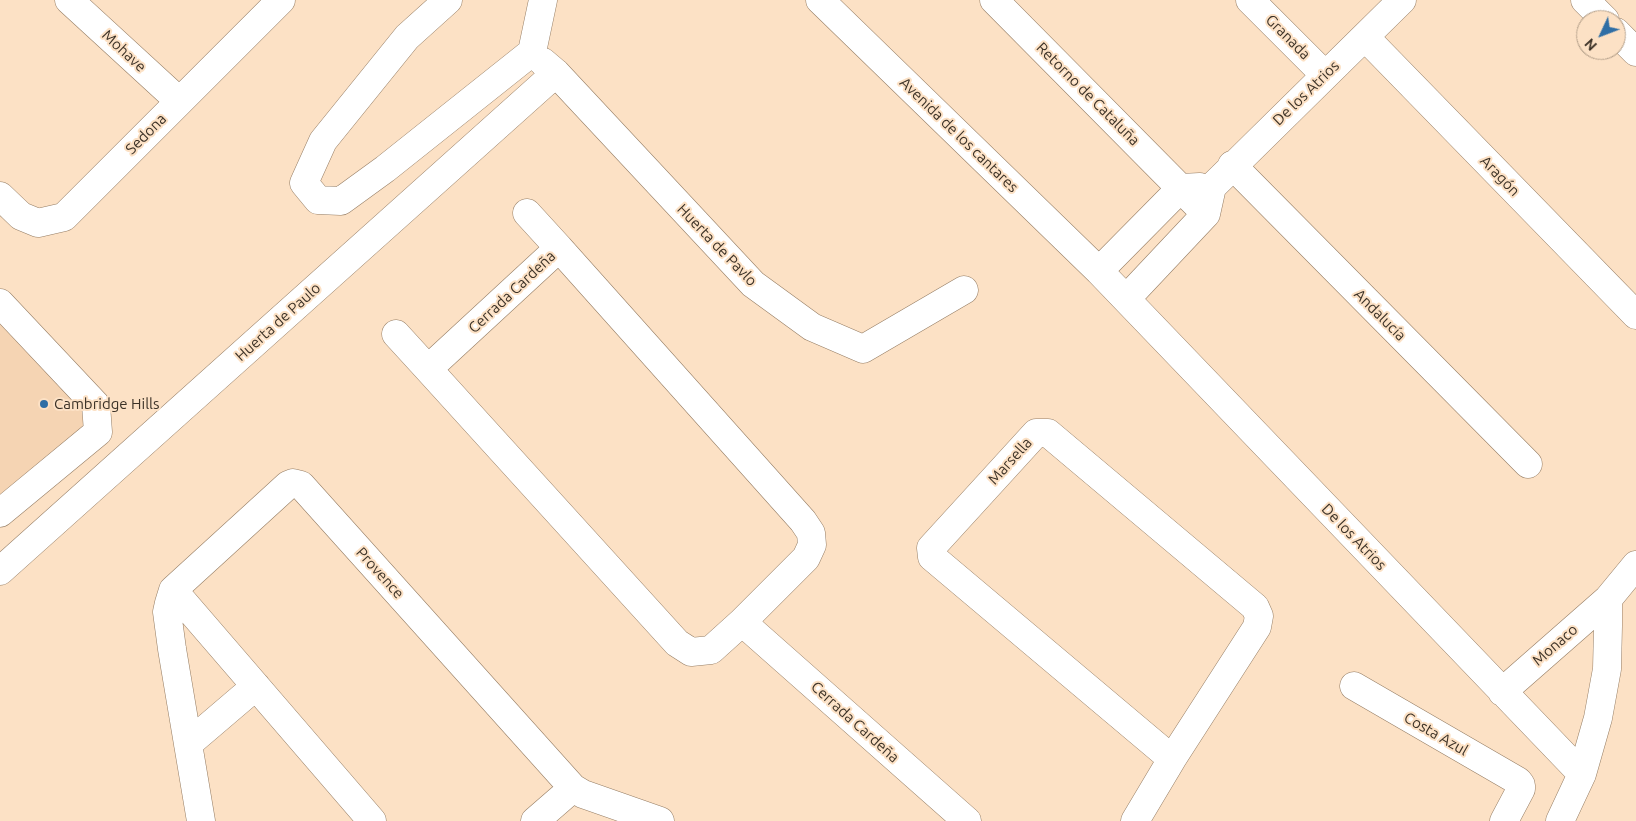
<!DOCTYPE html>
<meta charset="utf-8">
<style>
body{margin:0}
#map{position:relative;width:1636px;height:821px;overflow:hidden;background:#fce1c5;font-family:Ubuntu,sans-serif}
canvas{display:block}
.north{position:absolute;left:1576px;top:10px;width:50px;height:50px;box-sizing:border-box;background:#fce1c5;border:1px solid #af9b86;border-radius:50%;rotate:227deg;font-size:14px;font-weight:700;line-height:20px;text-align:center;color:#3c3227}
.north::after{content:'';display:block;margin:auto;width:18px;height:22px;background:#2f6ea5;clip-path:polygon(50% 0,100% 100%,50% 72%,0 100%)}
</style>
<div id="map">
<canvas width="1636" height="821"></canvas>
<div class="north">N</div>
</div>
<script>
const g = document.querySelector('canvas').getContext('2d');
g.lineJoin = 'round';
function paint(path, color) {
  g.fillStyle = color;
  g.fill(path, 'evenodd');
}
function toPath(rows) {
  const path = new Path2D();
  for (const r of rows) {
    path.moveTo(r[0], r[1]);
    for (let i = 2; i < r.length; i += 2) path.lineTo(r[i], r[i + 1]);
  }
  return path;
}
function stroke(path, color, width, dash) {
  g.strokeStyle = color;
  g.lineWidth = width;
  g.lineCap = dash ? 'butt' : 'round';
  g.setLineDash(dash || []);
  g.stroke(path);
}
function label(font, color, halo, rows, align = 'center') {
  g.font = font + ' Ubuntu,sans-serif';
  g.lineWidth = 4;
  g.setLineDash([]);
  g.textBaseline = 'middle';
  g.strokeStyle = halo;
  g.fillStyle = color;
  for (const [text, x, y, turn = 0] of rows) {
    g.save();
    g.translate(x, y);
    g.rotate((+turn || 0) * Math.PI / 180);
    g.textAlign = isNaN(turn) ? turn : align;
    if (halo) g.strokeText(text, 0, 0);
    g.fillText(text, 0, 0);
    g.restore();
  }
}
const built = toPath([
 [0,311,93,417,0,520]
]);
const minor = toPath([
 [69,0,179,101],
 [448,0,407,37,323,141,304,183,318,200,341,201,385,169,532,52,543,0],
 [820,0,1099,271,1582,774],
 [994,0,1206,214],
 [1250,0,1325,75],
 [1585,0,1605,20],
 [1616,32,1636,52],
 [1365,37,1636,315],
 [543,62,556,73,753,284,812,327,863,349,964,290],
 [1232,165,1528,464],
 [0,196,21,216,38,223,64,217,281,0],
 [527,213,559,248],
 [1099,271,1181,188,1200,187],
 [1126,299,1206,214,1212,187,1402,0],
 [0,303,96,405,98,432,0,513],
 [396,334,428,369,677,643,691,652,711,650,742,622,806,558,812,545,811,533,803,521,559,248,428,369],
 [0,571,556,73],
 [173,590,372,821],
 [742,622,967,821],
 [1354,686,1518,781,1521,785,1521,789,1504,821],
 [1502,692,1608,599,1636,565],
 [188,744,256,686],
 [201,821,172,649,167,612,169,603,173,590,288,485,293,483,301,485,573,788],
 [535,821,573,788,583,794,660,821],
 [1135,821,1172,759,1257,627,1259,616,1255,607,1048,433,1036,433,931,548,932,557,1172,759],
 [1560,821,1582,774,1598,718,1607,669,1608,626,1608,599]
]);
const markers = [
 [44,404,5,"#2f6ea5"]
];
const streetNames = [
 ["Granada",1288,37,45],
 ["Mohave",124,51,43],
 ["De los Atrios",1306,93,-44],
 ["Retorno de Cataluña",1088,94,45],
 ["Sedona",146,134,-45],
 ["Avenida de los cantares",959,135,44],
 ["Aragón",1500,176,46],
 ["Huerta de Pavlo",717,245,46],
 ["Cerrada Cardeña",512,292,-43],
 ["Andalucía",1380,315,45],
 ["Huerta de Paulo",278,322,-42],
 ["Marsella",1010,461,-48],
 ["De los Atrios",1354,537,46],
 ["Provence",380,573,48],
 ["Monaco",1555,645,-41],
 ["Cerrada Cardeña",855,722,42],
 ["Costa Azul",1436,734,30]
];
const poiNames = [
 ["Cambridge Hills",54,404]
];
paint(built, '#f5d4b3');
stroke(minor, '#957d64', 29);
stroke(minor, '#fff', 28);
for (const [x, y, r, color] of markers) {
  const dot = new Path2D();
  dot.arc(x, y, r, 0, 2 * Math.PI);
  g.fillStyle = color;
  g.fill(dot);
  stroke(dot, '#fce1c5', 2);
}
label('15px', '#3c3227', '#fce1c5', streetNames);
label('15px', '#3c3227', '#fce1c5', poiNames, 'left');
</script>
